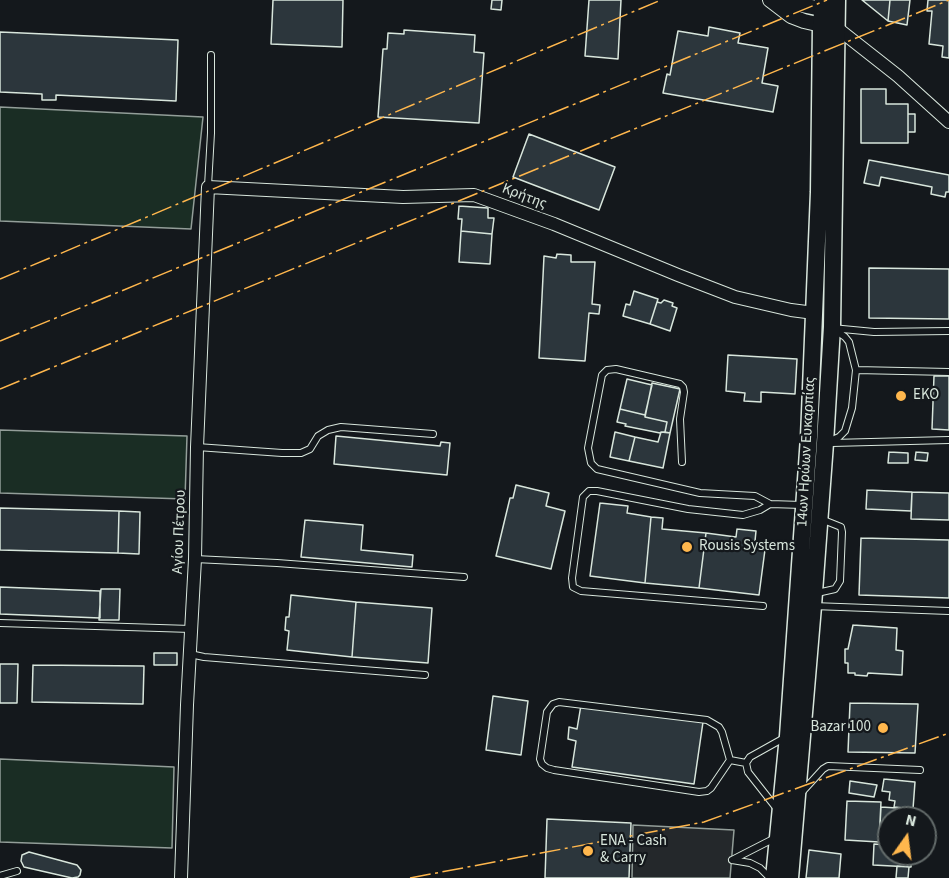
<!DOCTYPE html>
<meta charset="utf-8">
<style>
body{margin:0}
#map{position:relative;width:949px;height:878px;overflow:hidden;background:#14181c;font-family:"Source Sans 3",sans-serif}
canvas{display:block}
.north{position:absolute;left:877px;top:806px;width:60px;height:60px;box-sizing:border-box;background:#14181c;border:2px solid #626a69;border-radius:50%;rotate:14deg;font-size:16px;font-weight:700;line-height:24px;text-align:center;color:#d8e6dc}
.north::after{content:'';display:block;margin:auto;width:21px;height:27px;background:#ffb74d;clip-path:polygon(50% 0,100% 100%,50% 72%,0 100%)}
</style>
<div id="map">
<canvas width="949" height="878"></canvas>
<div class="north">N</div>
</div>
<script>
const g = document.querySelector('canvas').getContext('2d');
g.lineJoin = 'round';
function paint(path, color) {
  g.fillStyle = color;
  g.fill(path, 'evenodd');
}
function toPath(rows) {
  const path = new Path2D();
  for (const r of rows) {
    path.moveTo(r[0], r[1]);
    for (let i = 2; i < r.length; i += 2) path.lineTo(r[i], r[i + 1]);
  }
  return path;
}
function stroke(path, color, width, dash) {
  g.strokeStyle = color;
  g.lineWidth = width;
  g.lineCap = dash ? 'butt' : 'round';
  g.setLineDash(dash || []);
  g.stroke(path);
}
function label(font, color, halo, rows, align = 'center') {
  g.font = font + ' "Source Sans 3",sans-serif';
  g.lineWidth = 4.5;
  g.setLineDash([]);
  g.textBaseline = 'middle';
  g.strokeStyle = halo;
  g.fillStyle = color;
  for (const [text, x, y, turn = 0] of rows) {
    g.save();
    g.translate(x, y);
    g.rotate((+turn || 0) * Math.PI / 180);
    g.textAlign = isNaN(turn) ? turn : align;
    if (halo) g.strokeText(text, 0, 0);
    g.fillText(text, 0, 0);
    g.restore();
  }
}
const green = toPath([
 [0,107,203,117,191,229,0,221,0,107],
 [0,430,187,436,185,499,0,493,0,430],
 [0,759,174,767,172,848,0,842,0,759]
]);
const parking = toPath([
 [633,825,734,830,730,878,632,878,633,825]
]);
const building = toPath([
 [273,0,343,0,342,47,271,44,273,0],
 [492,0,502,0,501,10,491,9,492,0],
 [589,0,621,0,618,59,585,56,589,0],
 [862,0,890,0,888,21,862,0],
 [890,0,910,0,907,25,888,21,890,0],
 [928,0,949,0,949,58,942,57,943,46,929,44,932,11,927,11,928,0],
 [709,27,740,33,738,43,768,48,762,83,778,86,773,112,663,93,667,74,670,75,678,31,708,36,709,27],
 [404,30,475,35,474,52,484,53,479,123,378,117,383,49,387,49,388,33,404,34,404,30],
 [0,32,178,40,176,101,56,95,56,100,42,100,42,94,0,92,0,32],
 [861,89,886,89,886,104,908,104,908,143,861,143,861,89],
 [908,114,915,114,915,132,908,132,908,114],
 [529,134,615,167,599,210,513,177,529,134],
 [869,160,949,175,949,192,946,192,945,197,931,194,932,187,881,177,879,186,864,183,869,160],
 [459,206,488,208,488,218,494,218,492,234,461,231,462,219,458,219,459,206],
 [461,231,492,234,490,264,459,262,461,231],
 [557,254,571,255,571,262,595,262,592,304,600,305,599,314,589,313,585,361,539,358,544,256,556,258,557,254],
 [869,268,949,269,949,319,869,318,869,268],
 [634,291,658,299,650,324,623,316,626,304,630,305,634,291],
 [664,300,673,303,672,306,677,308,670,331,650,324,657,302,661,303,664,300],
 [728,355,797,359,795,394,761,392,761,402,744,401,745,393,726,391,728,355],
 [934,376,949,376,949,430,932,429,934,376],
 [627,379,652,385,645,415,620,409,627,379],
 [652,383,680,389,670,433,665,432,667,422,645,417,652,383],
 [620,409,645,415,645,417,667,422,665,432,661,432,660,433,625,426,626,424,617,422,620,409],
 [615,432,635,437,629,461,610,457,615,432],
 [661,432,670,433,663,468,629,461,635,437,658,442,661,432],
 [336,436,440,446,441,442,450,443,447,475,334,464,336,436],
 [889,452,908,453,908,463,888,463,889,452],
 [916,452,928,453,927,461,915,460,916,452],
 [516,485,549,493,546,506,565,511,551,569,496,556,510,498,513,498,516,485],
 [867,490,912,492,911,511,866,509,867,490],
 [912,492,949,493,949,520,911,519,912,492],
 [600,503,628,506,627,513,651,517,645,583,590,576,600,503],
 [0,508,119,511,118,553,0,550,0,508],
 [119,511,140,512,139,554,118,553,119,511],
 [651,517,663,518,662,529,706,533,699,588,645,583,651,517],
 [305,520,363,525,361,550,413,555,412,567,301,557,305,520],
 [737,529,756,531,755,541,766,542,759,595,699,588,706,533,736,537,737,529],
 [861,538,949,540,949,598,859,595,861,538],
 [0,587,100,591,100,618,0,614,0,587],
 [101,589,120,589,119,620,99,620,101,589],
 [291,595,356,602,352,657,287,650,289,631,285,630,286,617,289,617,291,595],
 [356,602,432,608,428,663,352,657,356,602],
 [853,625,897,628,896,650,903,651,902,675,868,673,867,676,855,675,855,673,848,673,848,663,845,663,845,649,848,649,853,625],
 [154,653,177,653,177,665,154,665,154,653],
 [0,664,18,664,17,703,0,703,0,664],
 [33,665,144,666,143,704,32,702,33,665],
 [493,696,528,701,521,755,486,750,493,696],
 [850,703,918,704,915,753,848,752,850,703],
 [581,705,703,722,694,784,572,767,576,741,568,739,569,727,577,729,581,705],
 [884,779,915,782,913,809,894,807,895,801,889,800,890,792,882,791,884,779],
 [850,781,877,785,874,797,849,793,850,781],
 [847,801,881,802,879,842,845,840,847,801],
 [881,807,913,809,913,818,889,818,889,842,879,842,881,807],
 [547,819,631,823,629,878,545,878,547,819],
 [874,844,889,845,889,854,912,854,911,867,873,865,874,844],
 [809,850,841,854,839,878,806,878,809,850],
 [29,852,77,865,81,870,80,875,78,877,72,878,24,867,21,861,22,855,29,852],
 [897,866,909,867,908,878,896,878,897,866]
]);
const service = toPath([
 [208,186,211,133,211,55],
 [832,328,874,332,949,331],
 [856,370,949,372],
 [828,442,839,437,845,431,852,408,856,370,849,342,845,337,835,330],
 [832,443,949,440],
 [197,447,282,453,301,453,310,449,318,436,328,430,341,427,433,434],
 [682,462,680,419,684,392,683,387,680,384,616,369,607,370,602,375,588,448,591,463,597,469,700,493,755,496,770,504,802,505],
 [195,559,277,563,464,577],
 [817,593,835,589,840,581,842,532,841,527,821,519],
 [763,606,581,591,573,587,572,578,583,497,589,491,597,491,688,509,743,515,760,510,770,504],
 [813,606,949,611],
 [0,623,191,629],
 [190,654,204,657,425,675],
 [730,760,711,788,707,791,699,792,554,770,547,768,542,764,540,759,547,712,553,704,559,702,707,720,719,727,722,732,730,760,746,763],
 [802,792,823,769,828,766,920,770],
 [777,809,748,772,746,763,750,757,784,738],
 [732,860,775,838],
 [732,860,750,863,760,868,770,878],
 [0,876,17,871]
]);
const minor = toPath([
 [837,28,898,76,949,122],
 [181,878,187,705,195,559,197,447,208,187,403,197,474,195,554,224,678,275,735,297,791,310,814,313]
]);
const tertiary = toPath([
 [770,0,791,16,804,21,830,27],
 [777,0,831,11]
]);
const secondary = toPath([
 [774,878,788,736,809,437,819,192,821,25,823,0],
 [790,878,813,606,825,443,832,327,837,0]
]);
const power = toPath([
 [0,279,661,0],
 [0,341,827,0],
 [0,389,949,0],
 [410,878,704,822,949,733]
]);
const markers = [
 [901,396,6,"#ffb74d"],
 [687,547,6,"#ffb74d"],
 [883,728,6,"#ffb74d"],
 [588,851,6,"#ffb74d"]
];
const streetNames = [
 ["Κρήτης",524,197,21],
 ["14ων Ηρώων Ευκαρπίας",807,452,-87],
 ["Αγίου Πέτρου",180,532,-88]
];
const poiNames = [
 ["ΕΚΟ",913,396],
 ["Rousis Systems",699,547],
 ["Bazar 100",871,728,"right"],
 ["ENA - Cash",600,842],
 ["& Carry",600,859]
];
paint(green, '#1a2d24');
stroke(green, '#939e99', 1.5);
paint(parking, '#24282b');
stroke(parking, '#939e99', 1.5);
paint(building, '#2c363c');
stroke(building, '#d8e6dc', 1.5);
stroke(service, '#d8e6dc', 8);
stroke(minor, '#d8e6dc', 14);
stroke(tertiary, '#d8e6dc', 16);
stroke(secondary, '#d8e6dc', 19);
stroke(service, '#14181c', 6);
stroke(minor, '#14181c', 12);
stroke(tertiary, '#14181c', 14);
stroke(secondary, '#14181c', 16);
stroke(power, '#ffb74d', 1.5, [21, 4.5, 3, 4.5]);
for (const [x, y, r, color] of markers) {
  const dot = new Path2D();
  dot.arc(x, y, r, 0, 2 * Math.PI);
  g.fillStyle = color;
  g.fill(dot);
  stroke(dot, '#14181c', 2);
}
label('15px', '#d8e6dc', '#14181c', streetNames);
label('15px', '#d8e6dc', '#14181c', poiNames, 'left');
</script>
